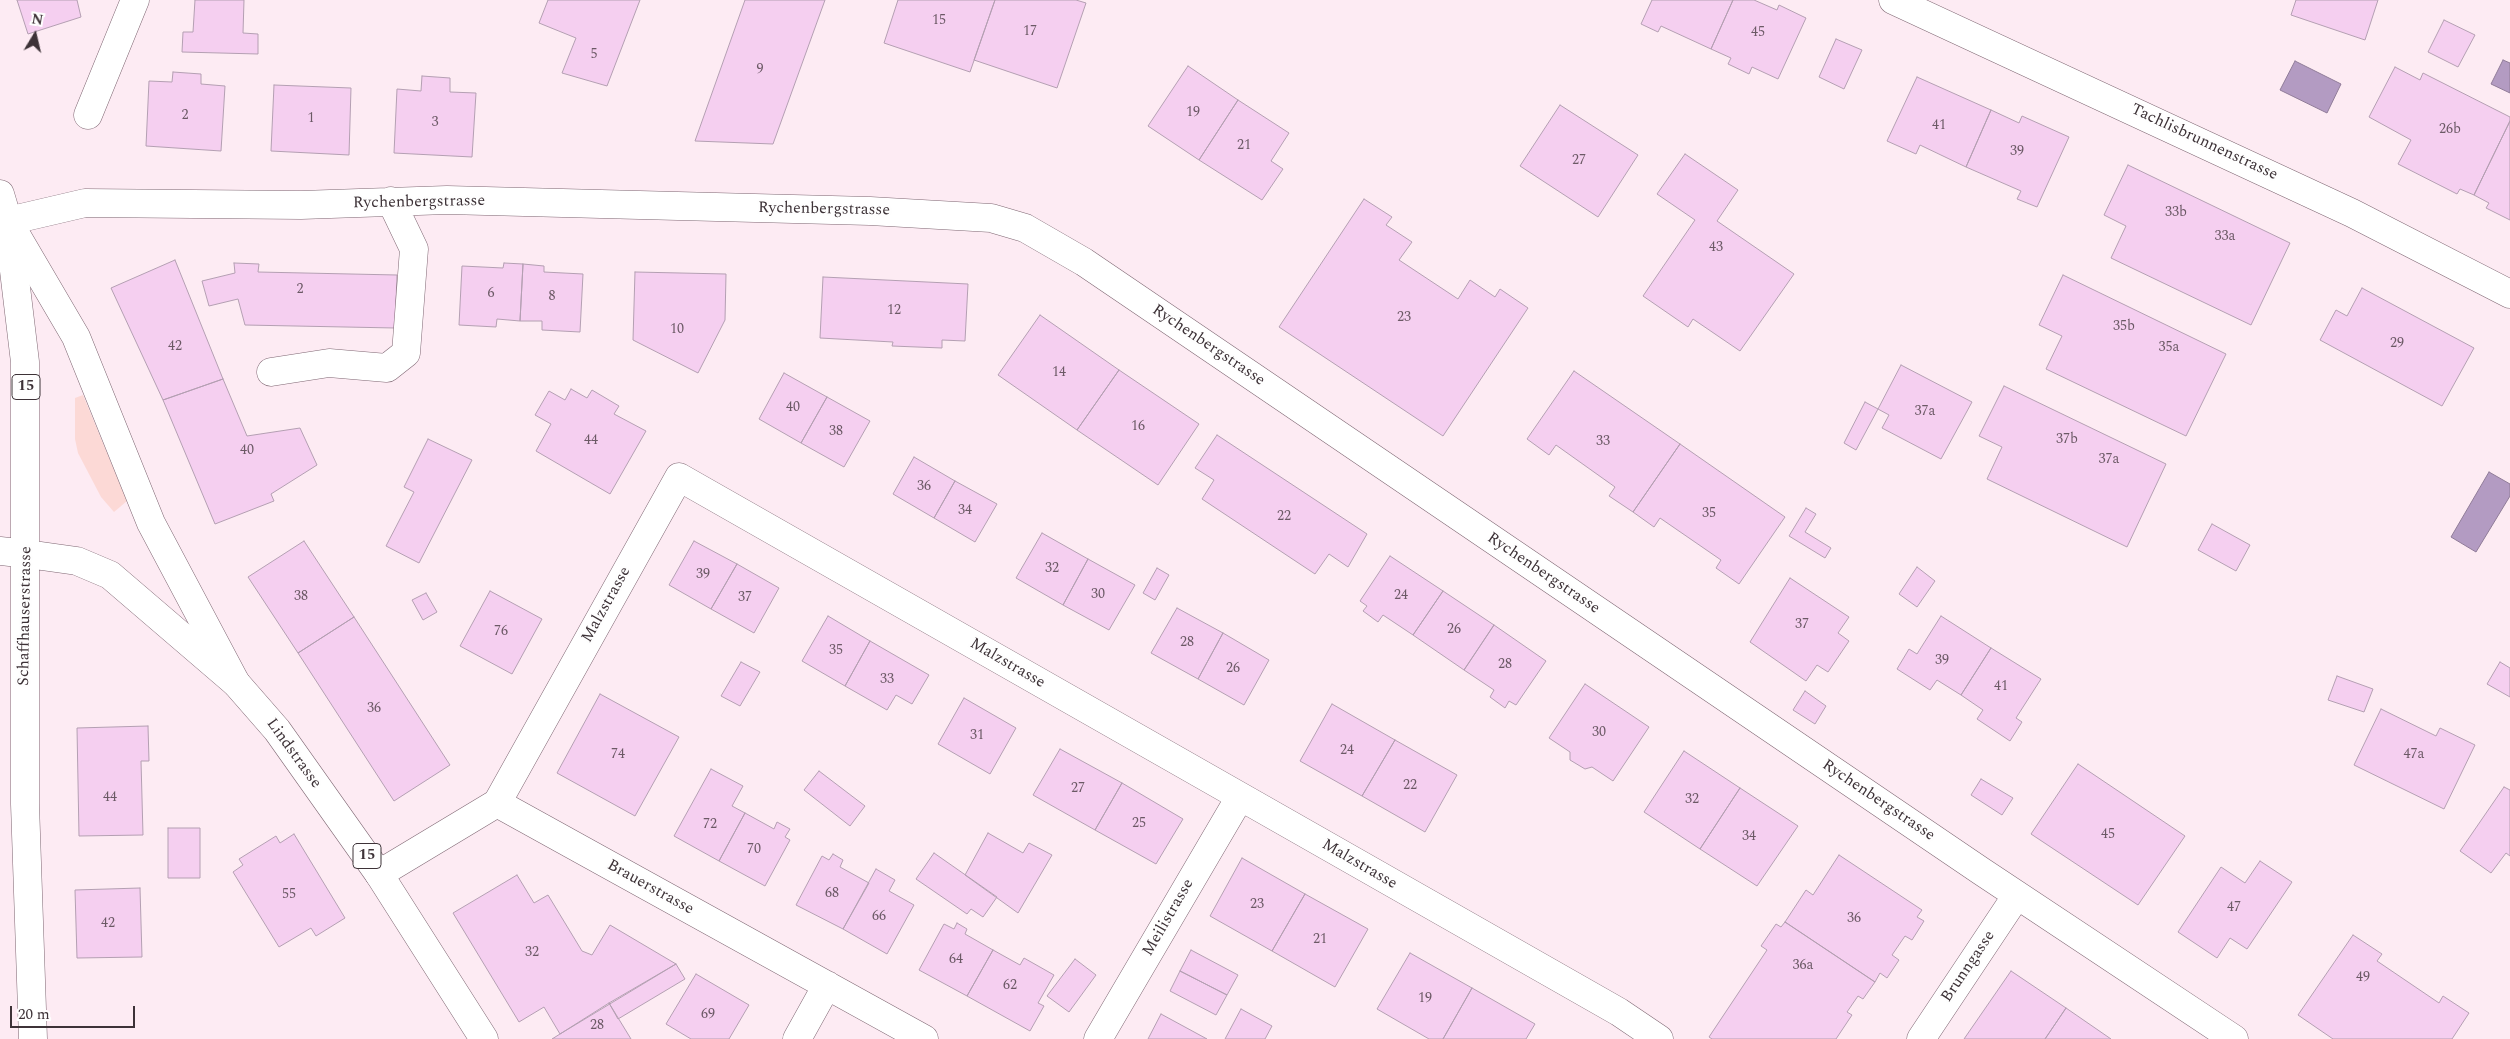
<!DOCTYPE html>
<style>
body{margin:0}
#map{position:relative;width:2510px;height:1039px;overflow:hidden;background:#fdebf3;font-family:Spectral,serif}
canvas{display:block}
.north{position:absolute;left:10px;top:10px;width:50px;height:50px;-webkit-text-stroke:4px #fefefe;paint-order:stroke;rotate:9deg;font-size:14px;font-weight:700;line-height:20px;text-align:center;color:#3d3237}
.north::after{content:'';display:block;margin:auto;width:18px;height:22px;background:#3d3237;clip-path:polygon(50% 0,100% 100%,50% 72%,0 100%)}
.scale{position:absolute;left:10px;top:1006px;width:125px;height:22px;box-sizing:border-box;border:2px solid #3d3237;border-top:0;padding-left:6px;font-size:15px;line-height:18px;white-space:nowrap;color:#3d3237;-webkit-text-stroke:4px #fefefe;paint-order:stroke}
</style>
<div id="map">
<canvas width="2510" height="1039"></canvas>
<div class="north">N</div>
<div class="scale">20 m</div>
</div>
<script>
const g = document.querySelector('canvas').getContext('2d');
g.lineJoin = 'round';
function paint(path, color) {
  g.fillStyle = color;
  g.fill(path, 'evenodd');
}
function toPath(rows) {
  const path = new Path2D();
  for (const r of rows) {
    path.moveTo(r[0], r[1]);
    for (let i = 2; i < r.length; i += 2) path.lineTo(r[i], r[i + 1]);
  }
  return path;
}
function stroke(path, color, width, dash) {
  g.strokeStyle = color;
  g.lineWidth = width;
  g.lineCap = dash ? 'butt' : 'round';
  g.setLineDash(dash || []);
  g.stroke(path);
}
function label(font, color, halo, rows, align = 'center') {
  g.font = font + ' Spectral,serif';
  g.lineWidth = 5;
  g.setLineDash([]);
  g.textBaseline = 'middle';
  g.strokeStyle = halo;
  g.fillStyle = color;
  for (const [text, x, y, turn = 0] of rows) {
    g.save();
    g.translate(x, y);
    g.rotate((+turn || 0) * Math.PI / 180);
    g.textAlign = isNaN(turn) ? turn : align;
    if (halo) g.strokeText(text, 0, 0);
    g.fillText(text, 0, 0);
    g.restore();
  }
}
const green = toPath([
 [83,395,127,501,114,512,101,497,78,453,75,439,75,398]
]);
const water = toPath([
 [2503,60,2510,63,2510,93,2491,84,2503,60],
 [2295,61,2341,84,2327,113,2280,90,2295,61],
 [2489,472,2510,484,2510,496,2476,552,2451,537,2489,472]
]);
const building = toPath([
 [17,0,77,0,81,17,28,34,17,0],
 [195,0,244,0,243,33,258,34,258,54,182,52,183,32,193,32,195,0],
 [548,0,640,0,607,86,562,73,576,38,539,23,548,0],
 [745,0,825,0,773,144,695,141,745,0],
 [898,0,995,0,970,72,884,43,898,0],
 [995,0,1076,0,1086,3,1057,88,974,60,995,0],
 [1652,0,1733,0,1711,49,1661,26,1658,32,1641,24,1652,0],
 [1733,0,1754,0,1777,10,1779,5,1806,18,1778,79,1752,67,1749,74,1728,64,1731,58,1711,49,1733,0],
 [2296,0,2378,0,2365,40,2291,15,2296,0],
 [2444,20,2475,35,2458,67,2428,52,2444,20],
 [1836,39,1862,50,1844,89,1819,77,1836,39],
 [1188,66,1238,100,1199,160,1148,126,1188,66],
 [2395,67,2420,80,2423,73,2510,117,2510,121,2474,195,2460,189,2457,194,2398,164,2411,140,2369,117,2395,67],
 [173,72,201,74,201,84,225,86,221,151,146,146,149,81,172,82,173,72],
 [422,76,450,78,450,92,476,93,472,157,394,153,397,89,421,91,422,76],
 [1917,77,1991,110,1966,167,1920,145,1916,154,1887,141,1917,77],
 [274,85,351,88,349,155,271,151,274,85],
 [1238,100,1289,133,1271,161,1283,169,1262,200,1199,160,1238,100],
 [1560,105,1638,155,1598,217,1520,166,1560,105],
 [1991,110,2019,123,2022,116,2069,137,2037,207,2017,199,2021,191,1966,167,1991,110],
 [2510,121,2510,220,2486,208,2489,203,2474,195,2510,121],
 [1685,154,1738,190,1717,221,1794,274,1740,351,1693,319,1688,327,1643,296,1695,220,1657,194,1685,154],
 [2128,165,2290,243,2251,325,2111,258,2126,226,2104,215,2128,165],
 [1364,199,1392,217,1386,225,1412,242,1399,260,1458,299,1470,280,1495,297,1500,289,1528,308,1443,436,1279,327,1364,199],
 [175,260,223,379,163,400,111,288,175,260],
 [234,263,259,264,258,272,397,275,395,328,245,325,238,299,209,306,202,281,235,273,234,263],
 [504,263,523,264,520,321,497,319,496,327,459,325,462,266,503,268,504,263],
 [523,264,544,266,544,272,583,274,580,332,542,330,542,321,520,321,523,264],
 [635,272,726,274,725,320,698,373,633,340,635,272],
 [2063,275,2226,354,2186,436,2046,369,2062,336,2039,325,2063,275],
 [823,277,968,284,965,341,942,340,942,348,892,346,893,342,820,338,823,277],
 [2362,288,2474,348,2442,406,2320,340,2336,310,2347,316,2362,288],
 [1040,315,1119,370,1077,430,998,375,1040,315],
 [1901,365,1972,402,1941,459,1882,428,1889,415,1878,409,1901,365],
 [1119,370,1199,424,1158,485,1077,430,1119,370],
 [1574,371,1680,444,1633,512,1609,496,1615,487,1556,445,1549,455,1527,439,1574,371],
 [784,373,827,397,801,443,759,419,784,373],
 [223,379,247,436,300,428,317,465,271,494,274,501,215,524,163,400,223,379],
 [2004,386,2166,464,2127,547,1987,479,2002,447,1979,436,2004,386],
 [571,389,587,398,592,390,619,406,614,414,646,431,610,494,536,451,551,424,535,415,549,391,565,400,571,389],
 [827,397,870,421,844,467,801,443,827,397],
 [1865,402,1878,409,1856,450,1844,443,1865,402],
 [1217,435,1367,534,1348,567,1329,554,1315,574,1202,499,1214,480,1195,468,1217,435],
 [428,439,472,460,419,563,386,546,414,492,404,487,428,439],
 [1680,444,1785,517,1739,584,1716,568,1721,560,1660,518,1654,527,1633,512,1680,444],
 [914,457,955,481,934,518,893,494,914,457],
 [955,481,997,504,975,542,934,518,955,481],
 [1806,508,1816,514,1805,532,1831,548,1825,558,1789,536,1806,508],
 [2212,524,2250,545,2236,571,2198,550,2212,524],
 [1042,533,1088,559,1063,605,1016,578,1042,533],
 [304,541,354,617,298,653,248,577,304,541],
 [694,541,737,564,711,609,669,585,694,541],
 [1390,556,1443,591,1413,635,1383,615,1378,622,1363,611,1367,606,1360,601,1390,556],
 [1088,559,1135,585,1109,630,1063,605,1088,559],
 [737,564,779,588,754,633,711,609,737,564],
 [1917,567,1935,581,1917,607,1899,594,1917,567],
 [1157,568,1169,575,1155,600,1143,593,1157,568],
 [1790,578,1849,617,1838,633,1849,641,1828,672,1817,665,1806,681,1750,642,1790,578],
 [490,591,542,619,512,674,460,646,490,591],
 [1443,591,1494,625,1464,670,1413,635,1443,591],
 [426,593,437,612,423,620,412,600,426,593],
 [1177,608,1223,633,1198,679,1151,653,1177,608],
 [828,616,870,641,845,686,802,661,828,616],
 [1941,616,1991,648,1961,695,1937,680,1930,690,1897,669,1909,649,1917,654,1941,616],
 [354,617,450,765,394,801,298,653,354,617],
 [1494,625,1546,661,1516,705,1509,701,1505,708,1490,697,1494,690,1464,670,1494,625],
 [1223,633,1269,660,1244,705,1198,679,1223,633],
 [870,641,929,675,912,704,896,695,887,710,845,686,870,641],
 [1991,648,2041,679,2016,718,2022,722,2010,741,1977,719,1983,710,1961,695,1991,648],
 [741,662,760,672,740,706,721,696,741,662],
 [2500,662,2510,668,2510,697,2487,684,2500,662],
 [2337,676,2373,689,2364,712,2328,700,2337,676],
 [1585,684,1649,727,1613,781,1592,767,1585,769,1570,760,1570,752,1549,738,1585,684],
 [1805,691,1826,706,1815,724,1793,710,1805,691],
 [600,694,679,737,635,816,557,773,600,694],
 [964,698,1016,728,990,774,938,744,964,698],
 [1332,704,1395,740,1362,796,1300,761,1332,704],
 [2381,709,2436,736,2440,728,2475,745,2444,809,2354,765,2381,709],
 [148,726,149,761,141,761,143,835,79,836,77,728,148,726],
 [1395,740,1457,775,1425,832,1362,796,1395,740],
 [1060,749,1122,783,1095,830,1033,795,1060,749],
 [1684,751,1740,788,1700,849,1644,812,1684,751],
 [2078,764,2185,836,2138,905,2031,834,2078,764],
 [711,769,743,786,732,806,745,813,719,861,674,836,711,769],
 [819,771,865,806,850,826,804,790,819,771],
 [1981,779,2013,798,2002,815,1971,795,1981,779],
 [1122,783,1183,819,1156,864,1095,830,1122,783],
 [2504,787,2510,790,2510,856,2506,853,2491,873,2460,851,2504,787],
 [1740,788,1798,826,1757,886,1700,849,1740,788],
 [745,813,774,829,777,822,790,829,785,837,790,840,765,886,719,861,745,813],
 [168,828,200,828,200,878,168,878,168,828],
 [988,833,1023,853,1029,843,1052,855,1018,913,965,875,988,833],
 [294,834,345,918,316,936,311,928,279,947,233,872,243,865,239,859,276,836,280,843,294,834],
 [934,853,997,897,983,917,971,909,967,914,916,879,934,853],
 [833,854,843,860,840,867,869,883,843,929,796,905,822,856,829,860,833,854],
 [1839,855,1922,910,1917,917,1924,921,1912,940,1905,936,1892,955,1899,960,1887,978,1880,973,1875,982,1785,922,1806,890,1813,895,1839,855],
 [1242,858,1305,894,1272,951,1210,916,1242,858],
 [2260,861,2292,882,2247,949,2230,938,2217,958,2178,932,2221,867,2245,883,2260,861],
 [876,869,895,880,889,891,914,905,887,954,843,929,876,869],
 [517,875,534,903,548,895,582,951,592,955,610,925,676,964,560,1034,544,1007,519,1022,453,913,517,875],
 [140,888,142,957,77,958,75,890,140,888],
 [1305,894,1368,929,1335,987,1272,951,1305,894],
 [1785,922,1875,982,1863,999,1858,996,1847,1012,1852,1015,1836,1039,1712,1039,1709,1037,1767,950,1761,946,1776,924,1781,927,1785,922],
 [957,923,967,929,965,934,993,950,967,996,919,970,944,924,954,929,957,923],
 [2353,935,2382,954,2377,961,2439,1003,2443,996,2469,1013,2452,1039,2333,1039,2298,1015,2353,935],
 [993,950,1020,965,1024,958,1054,975,1038,1003,1044,1006,1030,1031,967,996,993,950],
 [1191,950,1238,975,1227,995,1180,971,1191,950],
 [1410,953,1472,988,1443,1039,1429,1039,1377,1009,1410,953],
 [1075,959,1096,975,1069,1012,1047,996,1075,959],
 [676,964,685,979,618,1019,609,1003,676,964],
 [1180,971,1227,995,1216,1015,1170,991,1180,971],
 [2011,971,2066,1008,2045,1039,1964,1039,2011,971],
 [696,974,749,1005,729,1039,691,1039,666,1024,696,974],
 [1472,988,1535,1024,1526,1039,1443,1039,1472,988],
 [609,1003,631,1039,552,1039,560,1034,609,1003],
 [2066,1008,2111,1039,2045,1039,2066,1008],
 [1241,1009,1272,1026,1265,1039,1225,1039,1241,1009],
 [1161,1014,1207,1039,1148,1039,1161,1014]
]);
const minor = toPath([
 [1893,0,2352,213,2510,294],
 [88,115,135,0],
 [271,372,329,363,387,368,406,353,414,249,391,201],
 [0,551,27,554],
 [236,683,151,523,76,337,8,221,85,203,301,205,447,200,870,211,991,218,1025,228,1084,262,1981,871,2234,1039],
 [497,803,679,477,1619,1012,1659,1039],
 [379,874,497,803,924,1039],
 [797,1039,827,985],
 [1098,1039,1240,797],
 [1921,1039,2017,895]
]);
const major = toPath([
 [0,194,8,221,25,362,25,804,33,1039],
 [27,554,77,561,110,575,236,683,277,730,379,874,484,1039]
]);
const numberNames = [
 ["15",939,21],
 ["17",1030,32],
 ["45",1758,33],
 ["5",594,55],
 ["9",760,70],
 ["19",1193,113],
 ["2",185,116],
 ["1",311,119],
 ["3",435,123],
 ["41",1939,126],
 ["26b",2450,130],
 ["21",1244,146],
 ["39",2017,152],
 ["27",1579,161],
 ["33b",2176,213],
 ["33a",2225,237],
 ["43",1716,248],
 ["2",300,290],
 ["6",491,294],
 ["8",552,297],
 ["12",894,311],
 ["23",1404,318],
 ["35b",2124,327],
 ["10",677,330],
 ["29",2397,344],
 ["42",175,347],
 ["35a",2169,348],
 ["14",1059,373],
 ["40",793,408],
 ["37a",1925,412],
 ["16",1138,427],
 ["38",836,432],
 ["37b",2067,440],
 ["44",591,441],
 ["33",1603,442],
 ["40",247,451],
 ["37a",2109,460],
 ["36",924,487],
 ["34",965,511],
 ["35",1709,514],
 ["22",1284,517],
 ["32",1052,569],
 ["39",703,575],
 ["30",1098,595],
 ["24",1401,596],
 ["38",301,597],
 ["37",745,598],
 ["37",1802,625],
 ["26",1454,630],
 ["76",501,632],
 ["28",1187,643],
 ["35",836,651],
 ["39",1942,661],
 ["28",1505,665],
 ["26",1233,669],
 ["33",887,680],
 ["41",2001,687],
 ["36",374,709],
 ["30",1599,733],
 ["31",977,736],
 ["24",1347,751],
 ["74",618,755],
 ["47a",2414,755],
 ["22",1410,786],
 ["27",1078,789],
 ["44",110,798],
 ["32",1692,800],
 ["25",1139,824],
 ["72",710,825],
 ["45",2108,835],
 ["34",1749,837],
 ["70",754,850],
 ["68",832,894],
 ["55",289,895],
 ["23",1257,905],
 ["47",2234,908],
 ["66",879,917],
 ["36",1854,919],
 ["42",108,924],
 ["21",1320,940],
 ["32",532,953],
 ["64",956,960],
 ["36a",1803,966],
 ["49",2363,978],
 ["62",1010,986],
 ["19",1425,999],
 ["69",708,1015],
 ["28",597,1026]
];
const shields = [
 [26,387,28],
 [367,856,28]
];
const shieldNames = [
 ["15",26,387],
 ["15",367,856]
];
const streetNames = [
 ["Tachlisbrunnenstrasse",2204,143,25],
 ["Rychenbergstrasse",419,203,-1],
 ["Rychenbergstrasse",824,210,1],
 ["Rychenbergstrasse",1208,346,34],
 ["Rychenbergstrasse",1543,574,34],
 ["Malzstrasse",607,605,-61],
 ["Schaffhauserstrasse",26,616,-89],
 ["Malzstrasse",1007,664,30],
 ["Lindstrasse",293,754,54],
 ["Rychenbergstrasse",1878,801,34],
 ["Malzstrasse",1359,865,30],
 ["Brauerstrasse",650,888,29],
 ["Meilistrasse",1169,918,-60],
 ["Brunngasse",1969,967,-56]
];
paint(green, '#fcd9d6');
paint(water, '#b39bc2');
stroke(water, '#907c98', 1);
paint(building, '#f5cff0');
stroke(building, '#b49fb2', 1);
stroke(minor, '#7f6773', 29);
stroke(major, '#7f6773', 29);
stroke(minor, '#fff', 28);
stroke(major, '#fff', 28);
label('14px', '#6b5965', null, numberNames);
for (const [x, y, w] of shields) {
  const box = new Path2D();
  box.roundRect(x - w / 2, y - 12.5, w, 25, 4);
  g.fillStyle = '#fefefe';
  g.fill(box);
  stroke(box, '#3d3237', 1);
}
label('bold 15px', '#3d3237', null, shieldNames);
label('16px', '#3d3237', '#fefefe', streetNames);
</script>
